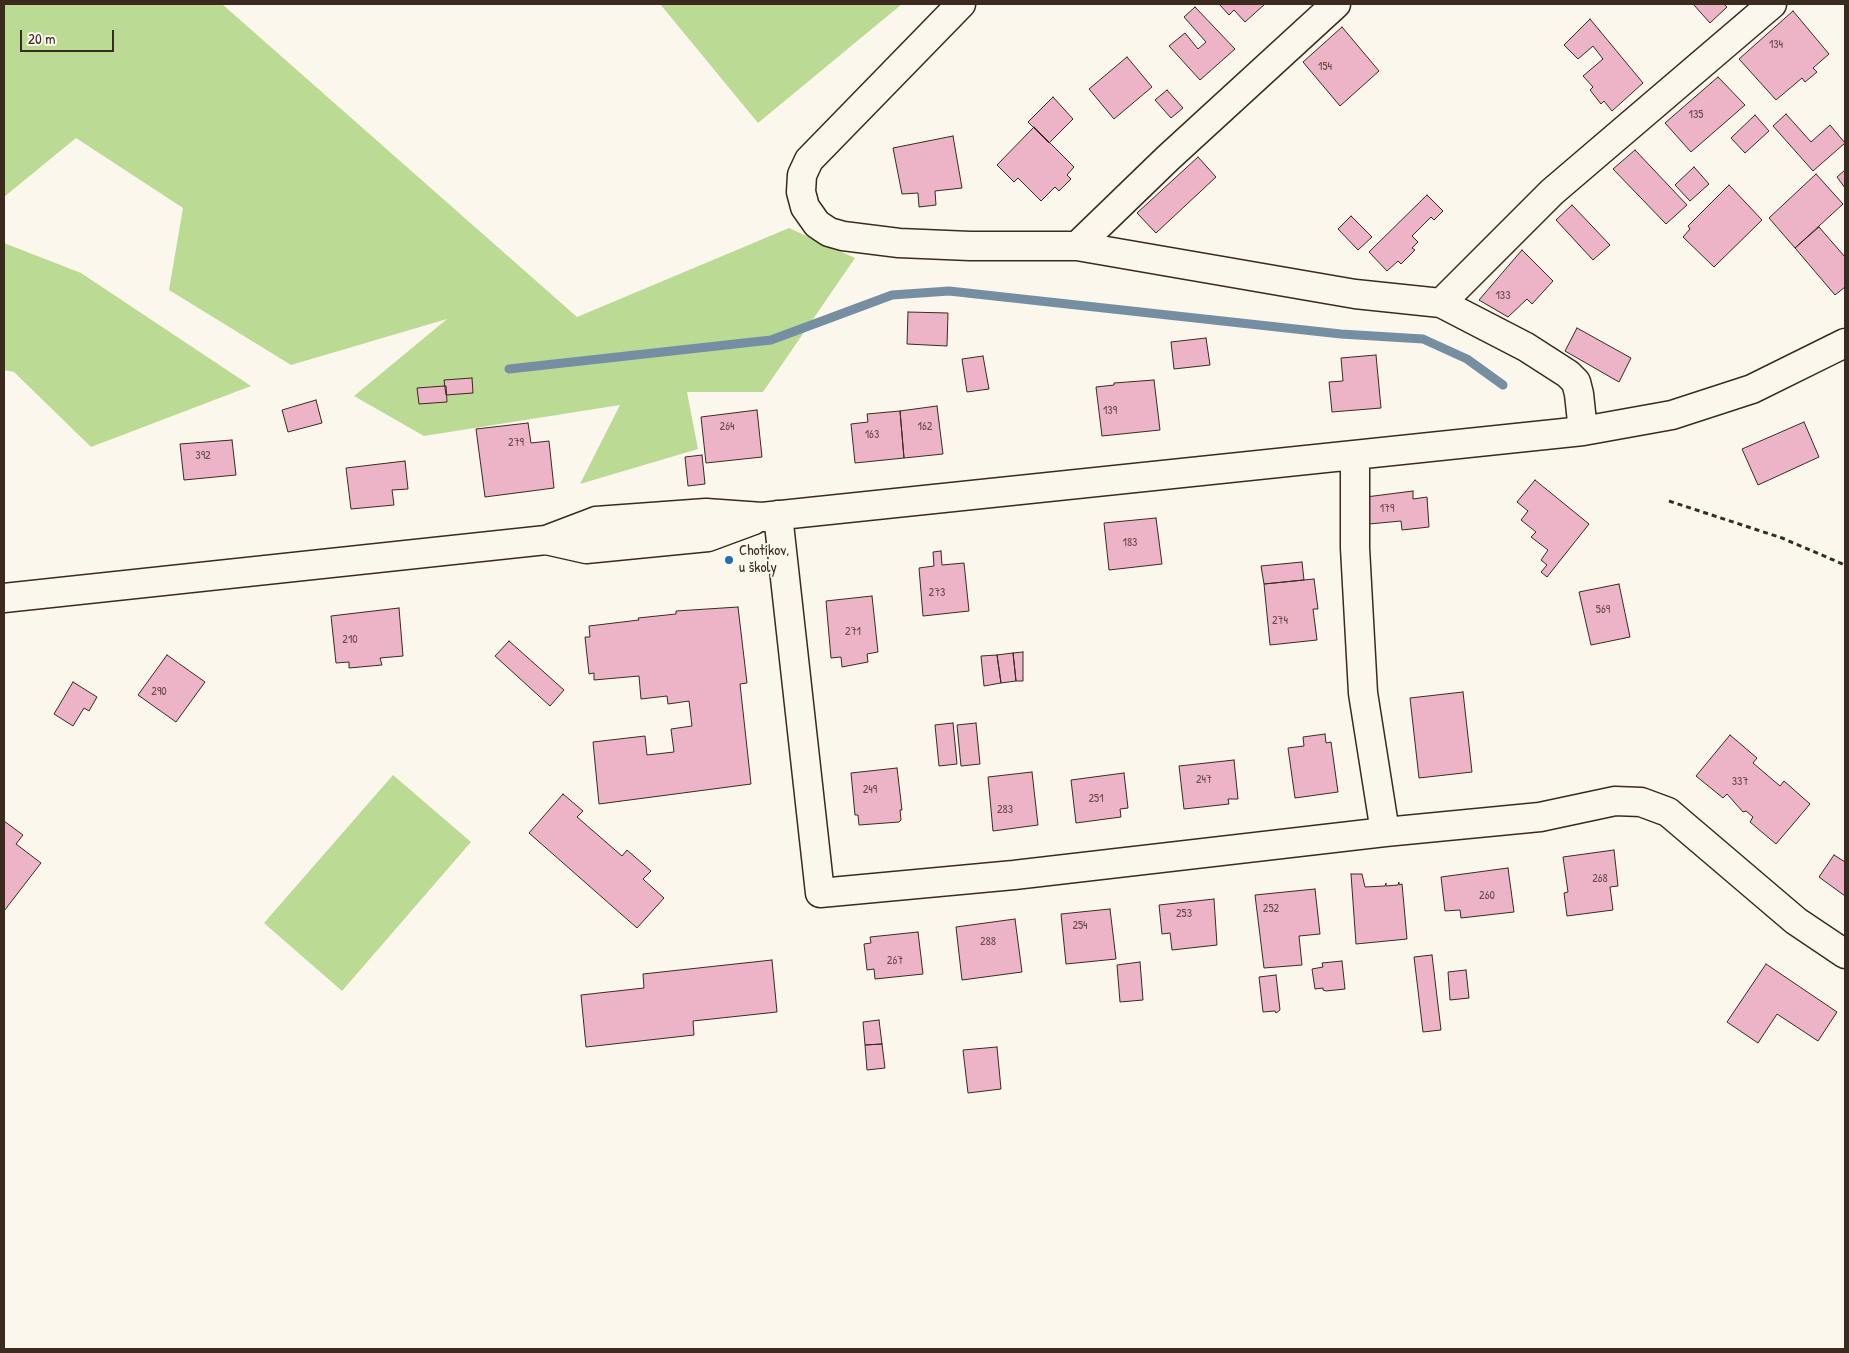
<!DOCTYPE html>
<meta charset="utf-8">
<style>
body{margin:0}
#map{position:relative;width:1849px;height:1353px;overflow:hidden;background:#fbf7ec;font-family:"Patrick Hand",sans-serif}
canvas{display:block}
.frame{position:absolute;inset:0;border:5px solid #3b2a1e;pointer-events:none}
.scale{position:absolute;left:20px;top:30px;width:94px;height:22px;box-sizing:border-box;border:2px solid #3b2a1e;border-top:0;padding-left:6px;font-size:15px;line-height:18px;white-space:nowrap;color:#3b2a1e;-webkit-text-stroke:4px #fbf7ec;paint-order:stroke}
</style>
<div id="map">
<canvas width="1849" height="1353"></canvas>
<div class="frame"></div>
<div class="scale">20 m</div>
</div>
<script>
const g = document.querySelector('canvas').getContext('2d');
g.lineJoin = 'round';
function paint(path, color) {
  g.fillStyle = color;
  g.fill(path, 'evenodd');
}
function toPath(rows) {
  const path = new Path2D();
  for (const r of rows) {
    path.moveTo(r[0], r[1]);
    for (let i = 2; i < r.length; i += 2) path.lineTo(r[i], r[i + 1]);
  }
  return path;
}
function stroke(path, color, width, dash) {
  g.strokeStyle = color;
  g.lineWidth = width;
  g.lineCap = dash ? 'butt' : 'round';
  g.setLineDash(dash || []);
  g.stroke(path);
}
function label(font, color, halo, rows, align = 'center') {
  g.font = font + ' "Patrick Hand",sans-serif';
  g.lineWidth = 4;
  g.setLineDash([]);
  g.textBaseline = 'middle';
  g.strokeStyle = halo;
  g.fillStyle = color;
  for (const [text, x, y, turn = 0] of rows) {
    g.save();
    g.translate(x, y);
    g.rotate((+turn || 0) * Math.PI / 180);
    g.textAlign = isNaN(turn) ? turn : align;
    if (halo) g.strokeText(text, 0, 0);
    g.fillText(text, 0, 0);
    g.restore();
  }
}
const green = toPath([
 [4,4,222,4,577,317,789,228,855,258,763,392,687,392,698,449,580,484,620,405,424,436,354,396,447,319,291,365,169,290,183,208,76,138,4,197],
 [660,4,902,4,758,123],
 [4,243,81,273,251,386,91,447,14,372,4,370],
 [393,775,471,842,342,991,264,923]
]);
const stream = toPath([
 [509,369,771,340,892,295,949,291,1341,334,1423,339,1467,359,1503,385]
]);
const building = toPath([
 [1219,4,1265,4,1245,22,1234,10,1229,15,1219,4],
 [1693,4,1724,4,1727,7,1710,23,1693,4],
 [1195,7,1235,49,1200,80,1169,46,1185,33,1198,49,1206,42,1184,17,1195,7],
 [1793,11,1829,54,1813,68,1817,72,1805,82,1802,78,1776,100,1739,59,1793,11],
 [1590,19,1643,83,1612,111,1604,101,1601,104,1590,90,1593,87,1583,76,1603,59,1593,46,1578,59,1564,45,1590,19],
 [1342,27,1379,71,1340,106,1303,62,1342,27],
 [1127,57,1152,87,1114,119,1089,89,1127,57],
 [1718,77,1745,105,1691,152,1665,123,1718,77],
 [1167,90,1183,108,1171,118,1155,100,1167,90],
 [1053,97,1073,119,1049,143,1028,122,1053,97],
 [1786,114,1811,142,1830,125,1845,143,1813,171,1773,126,1786,114],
 [1755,115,1769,131,1745,153,1731,138,1755,115],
 [1034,127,1074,167,1067,175,1071,179,1059,191,1055,187,1041,201,1018,178,1014,182,997,165,1034,127],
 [953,136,962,188,935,191,936,205,919,207,918,193,902,194,893,148,953,136],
 [1635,150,1687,205,1666,224,1613,169,1635,150],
 [1198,157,1216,177,1156,233,1137,213,1198,157],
 [1694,167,1709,184,1690,201,1675,185,1694,167],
 [1845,170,1845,188,1837,177,1845,170],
 [1816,174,1843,204,1795,248,1769,218,1816,174],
 [1729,185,1762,220,1714,267,1683,237,1690,229,1688,226,1729,185],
 [1427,195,1443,211,1434,220,1431,217,1412,236,1418,242,1412,248,1415,250,1401,264,1398,261,1387,271,1369,252,1427,195],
 [1572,205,1610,245,1593,260,1556,220,1572,205],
 [1351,216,1372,237,1358,250,1338,229,1351,216],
 [1819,227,1845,257,1845,287,1835,295,1795,248,1819,227],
 [1522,250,1553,281,1532,304,1527,299,1508,317,1479,300,1522,250],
 [908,312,948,313,947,346,907,344,908,312],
 [1577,328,1631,358,1619,382,1565,351,1577,328],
 [1206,338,1210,365,1174,369,1171,342,1206,338],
 [1376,355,1381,408,1332,412,1329,382,1343,381,1341,358,1376,355],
 [983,356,989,389,967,392,962,359,983,356],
 [472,378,473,393,446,395,444,380,472,378],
 [1154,380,1160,430,1102,436,1096,387,1114,385,1114,383,1154,380],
 [444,386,446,386,447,402,419,404,417,388,444,386],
 [316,400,322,423,288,432,282,410,316,400],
 [937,406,943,454,904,458,900,411,937,406],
 [757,410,762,457,706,463,701,417,757,410],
 [900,411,904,458,855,463,851,424,868,422,867,414,900,411],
 [1804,422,1819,457,1758,485,1742,449,1804,422],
 [528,423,531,443,549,441,554,488,485,497,476,429,528,423],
 [232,440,236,475,184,480,180,444,232,440],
 [702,455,705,484,688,486,685,457,702,455],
 [405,461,408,489,392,490,394,505,351,509,346,468,405,461],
 [1535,480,1589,524,1547,577,1541,572,1547,565,1541,560,1548,550,1531,537,1536,532,1521,520,1528,511,1517,502,1535,480],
 [1413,491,1413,499,1427,497,1429,527,1402,530,1401,521,1369,524,1366,497,1413,491],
 [1156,518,1162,564,1109,570,1104,523,1156,518],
 [941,551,942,565,964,563,969,611,923,616,919,568,934,566,933,552,941,551],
 [1302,562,1304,580,1264,584,1261,566,1302,562],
 [1314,579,1318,609,1313,609,1317,640,1270,645,1264,584,1314,579],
 [1619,584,1630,637,1591,645,1579,592,1619,584],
 [872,596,878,652,867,654,868,662,842,667,841,657,831,658,826,601,872,596],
 [738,607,747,683,740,684,751,784,599,804,593,742,645,736,647,755,674,752,671,729,692,726,689,701,668,704,667,696,641,699,639,676,594,680,594,673,589,674,585,637,590,637,589,626,639,620,638,618,676,614,676,611,738,607],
 [399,608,403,656,380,658,382,665,349,668,349,662,336,663,331,616,399,608],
 [509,641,564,690,550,706,495,656,509,641],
 [1023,652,1023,681,1016,681,1013,653,1023,652],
 [1013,653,1016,681,1001,683,997,655,1013,653],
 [167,655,205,682,176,722,138,695,167,655],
 [997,655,1001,683,984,686,981,656,997,655],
 [73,682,97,697,89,711,84,708,73,726,54,714,73,682],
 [1463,692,1472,772,1419,778,1410,698,1463,692],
 [953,723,957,764,939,766,935,725,953,723],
 [976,723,980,764,961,766,957,725,976,723],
 [1325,734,1326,743,1331,742,1338,792,1295,798,1288,748,1304,746,1303,737,1325,734],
 [1730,735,1757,758,1753,763,1780,786,1784,781,1810,804,1776,844,1750,822,1753,817,1746,811,1743,812,1727,794,1723,798,1696,776,1730,735],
 [1234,760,1238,799,1228,799,1229,804,1184,809,1179,766,1234,760],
 [897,768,902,810,900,810,901,820,899,822,859,825,858,815,855,815,851,773,897,768],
 [1032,772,1038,825,993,831,988,777,1032,772],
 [1124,773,1128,808,1120,809,1121,817,1076,823,1071,780,1124,773],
 [563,794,583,811,577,817,622,856,627,850,651,871,643,879,664,898,637,928,529,833,563,794],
 [4,821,23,835,16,844,41,863,4,911,4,821],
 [1614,850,1618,886,1610,887,1613,910,1567,916,1564,893,1568,892,1563,857,1614,850],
 [1834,855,1845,862,1845,896,1819,877,1834,855],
 [1508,868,1514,912,1461,918,1460,910,1445,911,1441,877,1508,868],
 [1351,874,1362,874,1365,887,1385,886,1386,883,1386,886,1398,885,1399,882,1399,885,1402,884,1407,939,1356,944,1351,874],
 [1315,889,1320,934,1299,936,1302,965,1264,968,1255,895,1315,889],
 [1214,899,1217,945,1172,950,1170,933,1162,934,1159,905,1214,899],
 [1110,909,1116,959,1066,964,1061,914,1110,909],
 [1015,919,1022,972,962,980,956,927,1015,919],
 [918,932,923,974,875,979,874,969,867,970,864,944,871,943,870,937,918,932],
 [1432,955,1441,1030,1423,1032,1414,957,1432,955],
 [772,960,777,1012,693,1021,694,1035,586,1047,581,995,644,988,643,974,772,960],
 [1342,961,1345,989,1326,991,1323,990,1323,988,1315,989,1312,969,1323,967,1322,963,1342,961],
 [1140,962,1143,1000,1120,1002,1117,965,1140,962],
 [1766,964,1837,1012,1818,1041,1777,1014,1758,1043,1727,1022,1766,964],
 [1466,970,1469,998,1450,1000,1448,972,1466,970],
 [1276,975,1280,1010,1276,1013,1275,1011,1263,1012,1259,977,1276,975],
 [879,1020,882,1044,865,1045,863,1022,879,1020],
 [882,1044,885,1068,867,1070,865,1045,882,1044],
 [997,1047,1001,1089,968,1093,963,1050,997,1047]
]);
const path = toPath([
 [1669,501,1782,538,1845,565]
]);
const minor = toPath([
 [961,4,809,160,802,175,801,192,805,207,817,224,829,232,843,236,899,243,970,246,1077,246],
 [1336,4,1168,158,1077,246,1355,294,1441,303,1526,347,1568,374,1576,382,1579,394,1583,431],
 [1441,303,1552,192,1772,4],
 [1355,455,1355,548,1363,693,1385,832,1540,817,1615,801,1641,802,1668,812,1796,921,1845,954],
 [778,515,820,893,1014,875,1385,832],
 [546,540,586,549,708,537,754,520],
 [4,598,546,540,596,521,706,513,762,517,1583,431,1672,415,1752,389,1845,343]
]);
const markers = [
 [729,560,5,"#1f6fb2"]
];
const numberNames = [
 ["134",1776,45],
 ["154",1325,67],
 ["135",1696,115],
 ["133",1503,296],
 ["139",1110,411],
 ["264",727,427],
 ["162",925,427],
 ["163",872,435],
 ["279",516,443],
 ["392",203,456],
 ["179",1387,509],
 ["183",1130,543],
 ["273",937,593],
 ["569",1603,610],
 ["274",1280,621],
 ["271",853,632],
 ["210",350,640],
 ["290",159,692],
 ["247",1204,780],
 ["337",1740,782],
 ["249",870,790],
 ["251",1096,799],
 ["283",1005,810],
 ["268",1600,879],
 ["260",1487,896],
 ["252",1271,909],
 ["253",1184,914],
 ["254",1080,926],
 ["288",988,942],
 ["267",895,961]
];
const poiNames = [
 ["Chotíkov,",739,551],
 ["u školy",739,568]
];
paint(green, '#bbdb94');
stroke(stream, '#758ea2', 9);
paint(building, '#edb4c7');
stroke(building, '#3b2a1e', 1);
stroke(minor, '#3b2a1e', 31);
stroke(path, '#3b2a1e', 3, [5, 4]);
stroke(minor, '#fbf7ec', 28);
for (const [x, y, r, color] of markers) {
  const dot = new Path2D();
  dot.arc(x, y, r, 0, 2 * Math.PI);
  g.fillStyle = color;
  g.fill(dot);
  stroke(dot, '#fbf7ec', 2);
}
label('12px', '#684c48', null, numberNames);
label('15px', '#3b2a1e', '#fbf7ec', poiNames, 'left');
</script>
